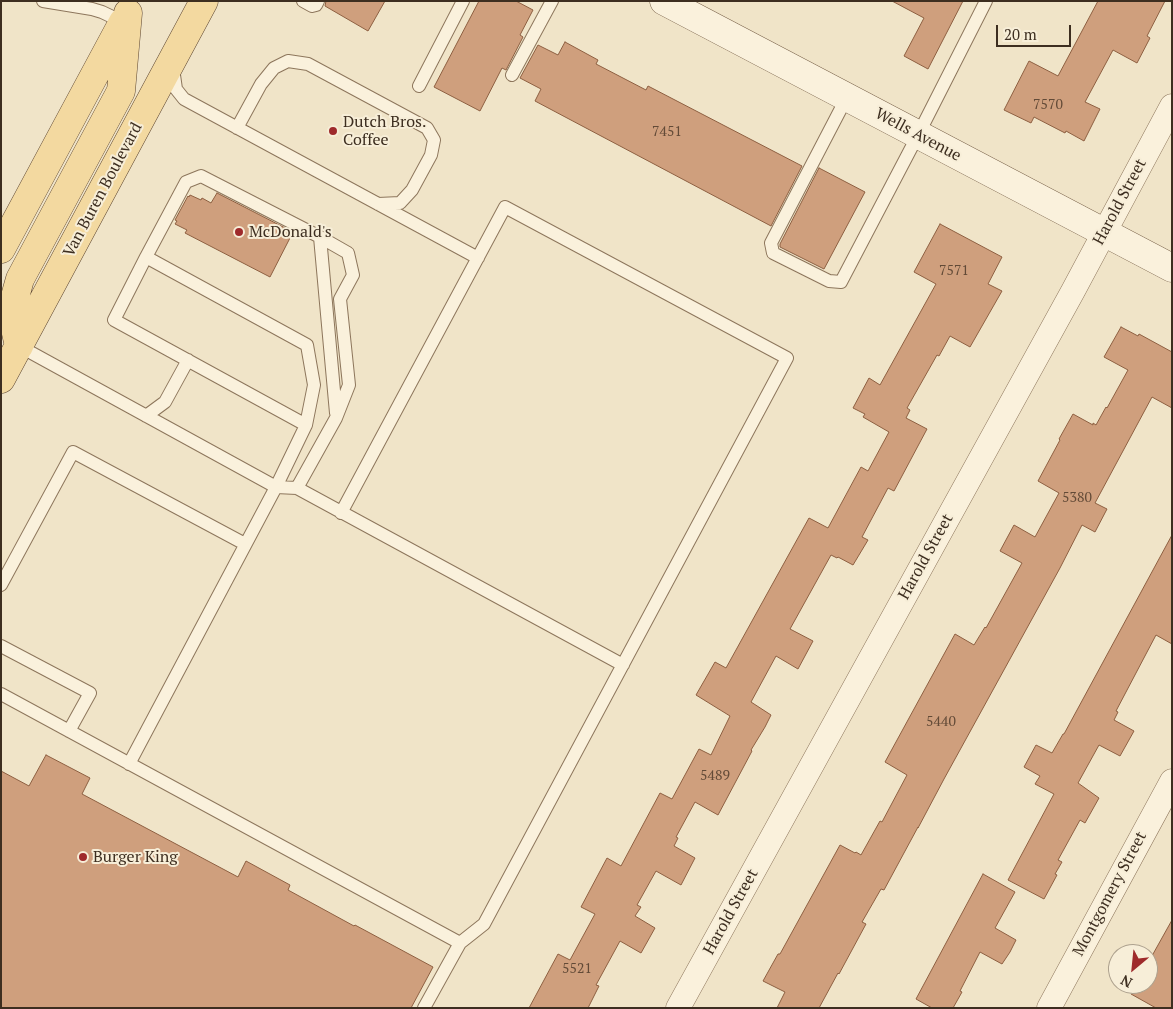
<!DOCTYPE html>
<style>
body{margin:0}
#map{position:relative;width:1173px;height:1009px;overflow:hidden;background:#f0e4c8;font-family:"PT Serif",serif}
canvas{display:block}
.frame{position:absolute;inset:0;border:2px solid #3d2e20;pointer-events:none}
.north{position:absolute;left:1108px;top:944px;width:50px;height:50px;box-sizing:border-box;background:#f7eed8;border:1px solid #ada18e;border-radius:50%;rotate:208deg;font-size:14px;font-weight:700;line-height:20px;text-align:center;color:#3d2e20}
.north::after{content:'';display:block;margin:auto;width:18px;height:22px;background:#9e2a2b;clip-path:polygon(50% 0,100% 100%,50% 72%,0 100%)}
.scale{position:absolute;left:996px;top:25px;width:75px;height:22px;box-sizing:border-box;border:2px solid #3d2e20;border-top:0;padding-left:6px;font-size:15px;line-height:18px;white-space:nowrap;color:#3d2e20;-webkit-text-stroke:4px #f7eed8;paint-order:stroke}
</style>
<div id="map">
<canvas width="1173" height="1009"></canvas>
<div class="frame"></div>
<div class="north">N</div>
<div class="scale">20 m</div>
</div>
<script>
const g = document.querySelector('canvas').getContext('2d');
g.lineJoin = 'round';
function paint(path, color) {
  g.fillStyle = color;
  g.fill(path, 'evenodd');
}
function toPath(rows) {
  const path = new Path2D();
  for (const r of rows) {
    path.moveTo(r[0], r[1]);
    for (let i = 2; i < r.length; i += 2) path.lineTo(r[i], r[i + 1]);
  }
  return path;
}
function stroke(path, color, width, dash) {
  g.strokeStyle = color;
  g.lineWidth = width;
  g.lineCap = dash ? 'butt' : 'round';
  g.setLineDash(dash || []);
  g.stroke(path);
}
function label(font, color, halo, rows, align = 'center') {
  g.font = font + ' "PT Serif",serif';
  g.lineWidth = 4;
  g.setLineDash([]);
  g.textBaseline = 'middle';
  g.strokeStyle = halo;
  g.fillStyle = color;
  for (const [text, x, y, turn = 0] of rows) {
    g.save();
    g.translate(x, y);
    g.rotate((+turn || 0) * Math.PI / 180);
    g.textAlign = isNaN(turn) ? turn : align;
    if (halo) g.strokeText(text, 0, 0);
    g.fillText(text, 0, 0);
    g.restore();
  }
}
const building = toPath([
 [326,1,385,1,368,31,325,6,326,1],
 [479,1,516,1,533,10,520,35,523,37,506,70,502,68,480,111,434,87,479,1],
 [892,1,963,1,928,69,904,56,924,18,892,1],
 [1098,1,1165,1,1147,36,1150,38,1137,63,1113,50,1085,102,1100,109,1084,141,1066,131,1065,133,1034,117,1031,123,1004,110,1029,61,1058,76,1098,1],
 [565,42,598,60,596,64,646,90,648,86,802,166,771,226,535,101,541,89,520,78,538,45,558,55,565,42],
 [819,168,865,192,824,269,780,247,780,244,819,168],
 [217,193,289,230,287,233,291,236,270,277,185,233,187,230,175,224,177,221,175,220,188,196,189,197,190,195,201,200,202,198,211,203,217,193],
 [940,224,1002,257,988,284,1002,291,970,347,950,336,939,356,937,355,907,408,910,410,906,418,927,429,894,491,888,488,862,537,868,540,853,565,838,557,837,558,831,555,790,629,813,641,798,669,776,656,751,702,771,715,765,727,751,750,752,751,718,815,695,802,676,837,678,838,674,846,695,858,681,885,656,871,637,905,641,907,635,916,655,928,641,953,620,941,596,985,599,986,588,1008,529,1008,558,954,570,960,595,914,581,907,607,858,621,866,660,793,672,799,699,749,711,755,730,716,696,695,715,662,726,668,809,518,828,528,861,467,868,471,889,432,863,417,865,414,853,408,869,378,880,385,936,284,914,272,940,224],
 [1121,327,1138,336,1139,334,1172,352,1172,408,1152,397,1095,503,1107,509,1095,532,1082,525,1060,568,944,779,918,828,918,827,884,890,881,889,862,922,866,924,839,974,838,973,819,1008,777,1008,785,992,763,981,778,954,780,954,840,845,855,853,856,852,861,855,880,821,882,822,907,775,885,762,955,634,974,645,985,627,986,628,1022,563,1000,551,1014,525,1035,537,1059,493,1038,481,1060,440,1059,439,1073,414,1093,425,1093,423,1096,425,1106,407,1107,408,1128,370,1104,357,1121,327],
 [1172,535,1172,644,1156,635,1116,711,1118,712,1114,720,1134,731,1120,756,1099,745,1078,783,1099,798,1085,823,1080,820,1058,860,1062,862,1055,874,1057,875,1044,899,1008,880,1054,794,1035,784,1040,776,1024,767,1036,745,1052,753,1063,734,1064,734,1172,535],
 [46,755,90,778,82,794,238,877,246,861,290,885,288,890,354,926,355,925,433,967,411,1008,1,1008,1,771,29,786,46,755],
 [983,874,1015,892,995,928,1016,940,1010,952,1002,964,980,952,960,991,962,992,953,1008,932,1008,916,999,983,874],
 [1172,920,1172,1008,1156,1008,1131,994,1136,984,1148,984,1148,963,1172,920]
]);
const service = toPath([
 [43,1,92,9,102,12,123,22],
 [303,1,312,6,316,5,318,1],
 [173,68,176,89,184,99,478,258],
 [512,75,552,1],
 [419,86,463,1],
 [847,97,771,243,773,253,829,281,841,282,918,135,986,1],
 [237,128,261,84,274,68,288,61,308,64,427,128,434,140,431,155,412,190,400,203,378,204],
 [320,237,336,413],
 [146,257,186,182,201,176,320,237,348,253,353,275,340,299,349,385,336,418,297,488],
 [19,346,276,487,297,488,623,665],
 [146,416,165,402,188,360],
 [341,513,505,207,787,358,484,924,460,943,424,1008],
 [1,585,73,452,245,544],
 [1,646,90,693,69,731],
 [1,694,460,943],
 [129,764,276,487,306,425,314,385,307,345,146,257,114,320,306,425]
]);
const minor = toPath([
 [678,1008,1073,291,1172,106],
 [1049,1008,1172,781]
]);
const secondary = toPath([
 [664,1,1172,268]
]);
const primary = toPath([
 [1,249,123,22],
 [19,346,11,311,20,279,121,91,128,13],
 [1,379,204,1]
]);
const markers = [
 [333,131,5,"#9e2a2b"],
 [239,232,5,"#9e2a2b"],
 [83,857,5,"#9e2a2b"]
];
const numberNames = [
 ["7570",1048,105],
 ["7451",667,132],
 ["7571",954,271],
 ["5380",1077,498],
 ["5440",941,722],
 ["5489",715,776],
 ["5521",577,969]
];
const poiNames = [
 ["Dutch Bros.",343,122],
 ["Coffee",343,140],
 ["McDonald's",249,232],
 ["Burger King",93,857]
];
const streetNames = [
 ["Wells Avenue",918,135,28],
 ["Van Buren Boulevard",103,190,-62],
 ["Harold Street",1120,202,-62],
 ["Harold Street",926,557,-61],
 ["Montgomery Street",1110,894,-62],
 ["Harold Street",731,912,-61]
];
paint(building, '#cf9f7d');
stroke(building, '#8d5f41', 1);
stroke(service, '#8d765c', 14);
stroke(minor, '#8d765c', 25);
stroke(secondary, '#6f573f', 29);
stroke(primary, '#5b4430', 29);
stroke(service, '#faf1dc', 12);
stroke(minor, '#faf1dc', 24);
stroke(secondary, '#faf1dc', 28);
stroke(primary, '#f3d9a0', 28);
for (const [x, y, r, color] of markers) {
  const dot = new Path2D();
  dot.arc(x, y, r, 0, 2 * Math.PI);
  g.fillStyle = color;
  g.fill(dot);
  stroke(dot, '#f7eed8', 2);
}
label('14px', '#624a37', null, numberNames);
label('16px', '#3d2e20', '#f7eed8', poiNames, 'left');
label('16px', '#3d2e20', '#f7eed8', streetNames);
</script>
